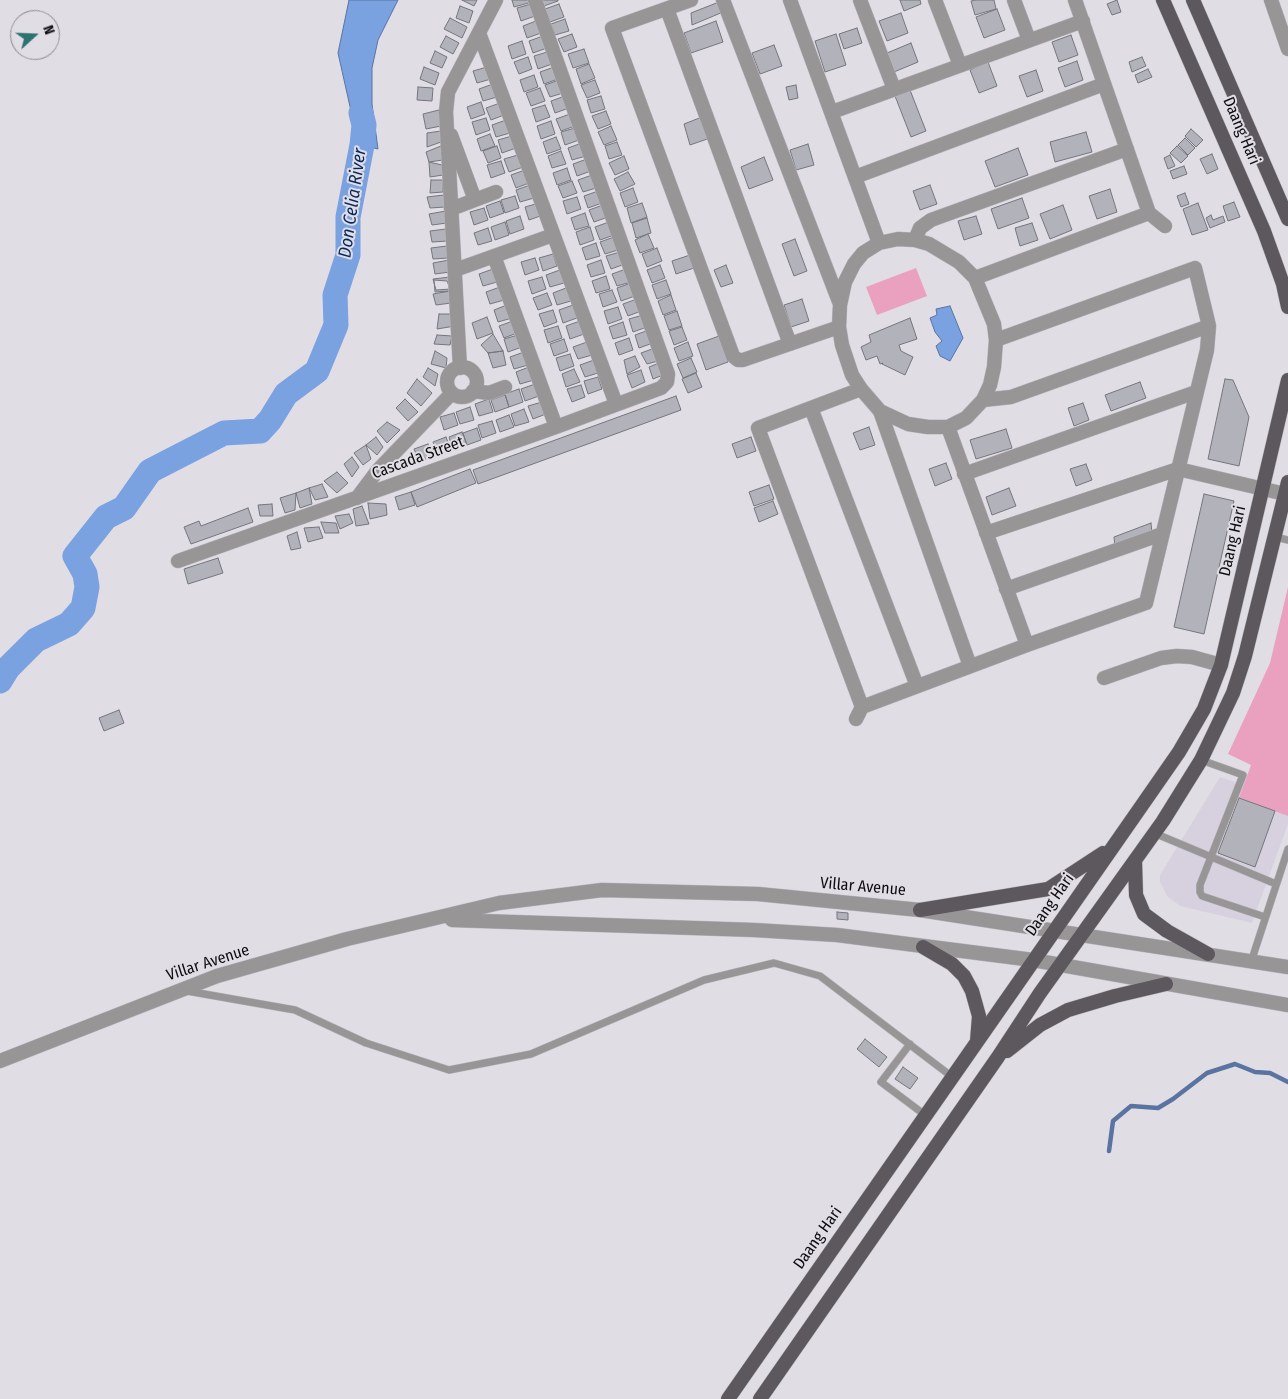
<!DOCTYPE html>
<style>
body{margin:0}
#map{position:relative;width:1288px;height:1399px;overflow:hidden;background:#e1dde5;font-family:"Fira Sans Condensed",sans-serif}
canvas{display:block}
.north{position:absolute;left:10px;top:10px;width:50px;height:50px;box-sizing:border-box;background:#e1dde5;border:1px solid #8c898f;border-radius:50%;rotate:70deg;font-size:14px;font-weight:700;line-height:20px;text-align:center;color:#0d0c0e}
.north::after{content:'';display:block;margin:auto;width:18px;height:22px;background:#2a736f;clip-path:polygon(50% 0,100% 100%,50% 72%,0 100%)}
</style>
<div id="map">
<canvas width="1288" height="1399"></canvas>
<div class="north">N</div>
</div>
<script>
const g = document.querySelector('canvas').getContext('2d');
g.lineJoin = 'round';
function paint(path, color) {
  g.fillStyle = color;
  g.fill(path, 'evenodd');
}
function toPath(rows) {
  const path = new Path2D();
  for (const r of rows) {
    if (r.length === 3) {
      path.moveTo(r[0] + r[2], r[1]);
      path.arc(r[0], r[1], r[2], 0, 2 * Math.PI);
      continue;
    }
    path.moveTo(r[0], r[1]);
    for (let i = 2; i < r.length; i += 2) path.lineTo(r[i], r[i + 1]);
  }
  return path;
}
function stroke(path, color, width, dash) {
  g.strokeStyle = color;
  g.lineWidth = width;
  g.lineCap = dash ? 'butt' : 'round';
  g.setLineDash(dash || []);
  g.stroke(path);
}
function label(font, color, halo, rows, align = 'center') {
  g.font = font + ' "Fira Sans Condensed",sans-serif';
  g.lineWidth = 4;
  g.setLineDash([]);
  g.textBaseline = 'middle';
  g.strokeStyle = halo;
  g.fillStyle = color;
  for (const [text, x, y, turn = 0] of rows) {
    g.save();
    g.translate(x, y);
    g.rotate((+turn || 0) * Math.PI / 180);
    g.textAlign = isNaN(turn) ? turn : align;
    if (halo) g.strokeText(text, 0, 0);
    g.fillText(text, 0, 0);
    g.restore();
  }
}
const built = toPath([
 [1220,777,1288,800,1288,824,1252,923,1180,906,1167,896,1160,882,1160,875]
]);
const green = toPath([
 [916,268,927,296,877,315,866,287],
 [1288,587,1288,816,1239,798,1251,765,1228,754,1270,663]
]);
const water = toPath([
 [349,0,398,0,378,40,372,68,372,104,378,149,362,145,351,111,338,53,349,0],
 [950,306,963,338,950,361,940,356,936,346,942,341,935,332,930,318,937,315,936,309,950,306]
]);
const stream = toPath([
 [1109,1151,1113,1121,1131,1106,1158,1108,1173,1099,1207,1073,1235,1064,1255,1072,1270,1073,1288,1082]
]);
const river = toPath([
 [0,681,8,668,36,640,69,624,83,608,87,587,85,574,75,556,106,517,124,508,150,471,224,433,260,431,270,420,286,394,317,371,336,325,335,295,348,255,348,217,362,145,364,125,361,113]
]);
const building = toPath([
 [462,0,477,0,474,6,462,0],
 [512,0,532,0,532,2,514,7,512,0],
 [542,0,558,0,558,1,544,6,542,0],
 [900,0,920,0,921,4,904,11,900,0],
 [975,0,994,0,996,9,975,15,971,1,975,0],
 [1117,0,1121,12,1112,15,1107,4,1117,0],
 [719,2,723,12,692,25,691,13,719,2],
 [531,4,535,16,521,21,517,8,531,4],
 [559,4,564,17,550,22,545,9,559,4],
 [460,6,473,11,469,23,456,18,460,6],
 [997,9,1005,30,984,38,976,17,997,9],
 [901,13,908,33,887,41,879,21,901,13],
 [450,18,467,27,462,38,444,29,450,18],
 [565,19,569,31,555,35,551,24,565,19],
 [536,21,541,33,527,38,523,26,536,21],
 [716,21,723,42,691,53,684,33,716,21],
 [857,28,862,43,844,49,839,34,857,28],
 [572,34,577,47,564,52,558,39,572,34],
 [836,34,846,65,825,72,815,41,836,34],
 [1071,35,1078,55,1059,62,1052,42,1071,35],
 [446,36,459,43,453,54,440,47,446,36],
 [543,36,547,48,533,53,529,41,543,36],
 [522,41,526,54,512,59,508,46,522,41],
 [911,43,918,62,894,72,887,53,911,43],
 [774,45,782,66,760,74,752,53,774,45],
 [584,49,589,63,573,68,568,54,584,49],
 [435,51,447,57,442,68,430,63,435,51],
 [547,52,552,64,538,69,534,56,547,52],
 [528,57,532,69,519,74,514,62,528,57],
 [1142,57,1146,66,1132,72,1129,62,1142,57],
 [1077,61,1083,80,1065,87,1058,68,1077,61],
 [988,62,997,86,979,93,970,70,988,62],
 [589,64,595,78,581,84,576,69,589,64],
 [424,67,439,73,435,85,420,79,424,67],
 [487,67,491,79,477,83,473,71,487,67],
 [554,67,558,79,544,84,540,72,554,67],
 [1148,69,1152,77,1138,83,1135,75,1148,69],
 [1036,70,1043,91,1027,97,1019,76,1036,70],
 [534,75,538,87,524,92,520,80,534,75],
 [559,80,563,93,550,97,545,85,559,80],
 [595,80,600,93,587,98,581,85,595,80],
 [493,84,497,97,483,101,479,89,493,84],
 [796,85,798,98,789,100,786,87,796,85],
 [418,87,433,88,432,101,417,100,418,87],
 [540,88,545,101,531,106,526,93,540,88],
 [910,90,926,131,911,137,895,96,910,90],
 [565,96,569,108,555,113,551,101,565,96],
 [601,96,605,109,591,113,587,100,601,96],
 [481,102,485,114,471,119,467,107,481,102],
 [500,103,504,115,491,120,486,108,500,103],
 [545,105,550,117,536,122,532,109,545,105],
 [439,110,441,126,426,129,423,114,439,110],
 [606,111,611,124,598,129,592,116,606,111],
 [570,114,575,126,561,131,556,119,570,114],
 [702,117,710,138,690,145,684,124,702,117],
 [486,118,490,130,476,135,472,122,486,118],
 [506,120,510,133,496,137,492,125,506,120],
 [551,121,555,134,541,139,537,126,551,121],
 [611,126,617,140,604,145,598,132,611,126],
 [575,128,579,140,565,145,561,132,575,128],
 [1191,129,1203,140,1196,147,1185,136,1191,129],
 [441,131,441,142,427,147,427,133,441,131],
 [1086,132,1092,152,1055,162,1050,142,1086,132],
 [490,134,495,146,481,151,477,139,490,134],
 [512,136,516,148,502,153,498,140,512,136],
 [556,137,561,149,547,154,543,142,556,137],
 [1185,138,1195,148,1188,155,1178,145,1185,138],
 [617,142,622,155,609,159,605,146,617,142],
 [582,143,586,156,572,160,568,148,582,143],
 [808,144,814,165,796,170,790,150,808,144],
 [441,146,443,160,429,162,426,152,441,146],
 [497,146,501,158,488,163,483,151,497,146],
 [1177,146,1188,156,1181,163,1170,153,1177,146],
 [1018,148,1028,175,995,187,985,161,1018,148],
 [561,151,566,164,552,168,548,156,561,151],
 [1212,154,1218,169,1207,174,1200,159,1212,154],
 [518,155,523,167,509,172,504,159,518,155],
 [1170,155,1175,166,1168,169,1164,158,1170,155],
 [624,156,629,169,615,175,609,163,624,156],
 [764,157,773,180,749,189,741,167,764,157],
 [587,159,591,171,577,176,573,164,587,159],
 [501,161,505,173,491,178,487,165,501,161],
 [429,162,442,165,443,175,430,177,429,162],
 [1184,166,1187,174,1173,179,1170,171,1184,166],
 [567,168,571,180,557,185,553,173,567,168],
 [525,170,529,183,516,188,511,175,525,170],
 [628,172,635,184,620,191,614,179,628,172],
 [592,175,596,188,583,192,578,180,592,175],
 [431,180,443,180,443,192,430,193,431,180],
 [572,181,577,193,563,198,558,186,572,181],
 [530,185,534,198,520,202,516,190,530,185],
 [930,185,937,204,920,210,913,191,930,185],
 [633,188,638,202,625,207,620,193,633,188],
 [1110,189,1117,212,1097,219,1089,196,1110,189],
 [598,191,602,203,588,208,584,196,598,191],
 [1185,193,1189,204,1181,207,1177,196,1185,193],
 [444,195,445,207,430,208,427,197,444,195],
 [515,196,519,208,505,213,501,200,515,196],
 [577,197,581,209,567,214,563,201,577,197],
 [1022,198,1029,218,998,229,991,209,1022,198],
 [500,201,504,213,490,218,486,206,500,201],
 [1234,202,1240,217,1228,221,1223,206,1234,202],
 [539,203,543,215,529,220,525,207,539,203],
 [642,203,647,217,631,223,627,208,642,203],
 [1198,203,1208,230,1192,235,1183,209,1198,203],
 [603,205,608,217,594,222,589,210,603,205],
 [1063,205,1072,230,1050,239,1040,214,1063,205],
 [484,208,488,220,474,225,470,212,484,208],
 [446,211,447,223,432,225,429,214,446,211],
 [585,213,589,226,575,230,571,218,585,213],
 [1211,215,1213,220,1223,216,1225,222,1210,228,1206,218,1211,215],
 [520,216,524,229,510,234,506,221,520,216],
 [976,216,982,234,964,240,958,221,976,216],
 [647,218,651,233,636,238,632,223,647,218],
 [505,222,509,235,495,240,491,227,505,222],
 [609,222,614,235,600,240,595,227,609,222],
 [1032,223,1038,240,1020,246,1015,228,1032,223],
 [590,227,594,240,580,245,576,232,590,227],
 [488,228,492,241,478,245,474,233,488,228],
 [446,229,448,241,432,242,430,231,446,229],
 [648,234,654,248,640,253,635,240,648,234],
 [614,237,618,250,605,254,600,242,614,237],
 [795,239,807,271,794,276,782,244,795,239],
 [596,243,600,256,586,260,582,248,596,243],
 [447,246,448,258,433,259,431,248,447,246],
 [657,248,662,261,647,267,642,254,657,248],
 [620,252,625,264,611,269,606,256,620,252],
 [553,254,557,266,543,271,539,258,553,254],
 [693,254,697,267,676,274,672,261,693,254],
 [535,258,539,270,525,275,521,262,535,258],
 [449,260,450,272,435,274,433,263,449,260],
 [601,260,605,273,591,277,587,265,601,260],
 [660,265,665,278,652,283,647,270,660,265],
 [726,265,733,283,721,287,714,270,726,265],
 [493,269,497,282,483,286,479,274,493,269],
 [626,269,631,282,617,286,612,274,626,269],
 [560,270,564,283,550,287,546,275,560,270],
 [606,276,610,289,596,293,592,281,606,276],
 [450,277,451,289,436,290,433,279,450,277],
 [542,277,546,289,532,294,528,281,542,277],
 [434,280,447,281,451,291,435,292,434,280],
 [666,280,671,294,657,299,652,285,666,280],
 [631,283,635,296,621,301,617,288,631,283],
 [500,287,504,300,490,304,486,292,500,287],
 [566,288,571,301,557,305,553,293,566,288],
 [612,290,617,302,603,307,599,294,612,290],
 [450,291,451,303,436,305,433,294,450,291],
 [547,293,552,305,538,310,533,298,547,293],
 [671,295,676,310,663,315,658,301,671,295],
 [637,299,641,311,628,316,623,304,637,299],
 [802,299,809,321,791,327,784,305,802,299],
 [507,305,512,318,498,322,494,310,507,305],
 [573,305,577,318,563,323,559,310,573,305],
 [618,307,622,319,608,324,604,311,618,307],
 [553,310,557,322,544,327,539,314,553,310],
 [677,311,682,326,669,330,664,316,677,311],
 [439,314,452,314,455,326,437,329,439,314],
 [643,315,647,327,633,332,629,319,643,315],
 [487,317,493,333,477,339,472,323,487,317],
 [910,318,917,339,899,345,901,351,913,357,905,375,882,364,883,363,880,364,877,356,866,360,861,347,871,342,869,335,910,318],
 [513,321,517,333,504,338,499,326,513,321],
 [580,321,584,334,570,339,566,326,580,321],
 [623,322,627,335,613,339,609,327,623,322],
 [558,326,562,338,548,343,544,330,558,326],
 [682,327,687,340,674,345,669,331,682,327],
 [649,330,653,343,639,348,635,335,649,330],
 [493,334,503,351,488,353,481,345,493,334],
 [437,335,452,336,450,345,434,344,437,335],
 [518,335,522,347,508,352,504,339,518,335],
 [719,336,728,362,706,370,697,344,719,336],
 [629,338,633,350,619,355,615,343,629,338],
 [564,339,568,351,554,356,550,344,564,339],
 [587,342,592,355,578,359,573,347,587,342],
 [688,342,693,356,679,361,674,348,688,342],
 [652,349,658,361,647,364,641,353,652,349],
 [435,351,447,358,446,368,431,364,435,351],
 [503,351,506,365,493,368,488,353,503,351],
 [524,352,528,365,514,369,510,357,524,352],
 [570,354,574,366,560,371,556,358,570,354],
 [635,356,640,367,627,374,624,360,635,356],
 [691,358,697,372,683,378,677,364,691,358],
 [594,360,598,373,585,377,580,365,594,360],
 [659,363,663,375,653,379,649,367,659,363],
 [529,367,534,380,520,384,516,372,529,367],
 [428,368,438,374,435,386,423,377,428,368],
 [574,369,580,382,566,387,562,374,574,369],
 [641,370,645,382,632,388,627,375,641,370],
 [696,373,702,387,688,393,682,379,696,373],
 [598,377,602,389,588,394,584,381,598,377],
 [417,379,432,393,421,406,407,393,417,379],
 [1225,379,1233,380,1249,417,1239,466,1208,459,1225,379],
 [1140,382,1146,398,1111,411,1105,395,1140,382],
 [535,384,539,396,525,401,521,389,535,384],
 [581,385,585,397,572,402,567,389,581,385],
 [519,389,523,402,509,407,505,394,519,389],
 [505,395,509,407,495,412,491,400,505,395],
 [676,396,681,410,478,484,473,470,676,396],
 [405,399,418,412,408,421,396,408,405,399],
 [489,399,493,412,479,416,475,404,489,399],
 [542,402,546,414,533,419,528,406,542,402],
 [1083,403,1089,420,1074,426,1068,408,1083,403],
 [470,407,474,420,460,424,456,412,470,407],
 [524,409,529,422,515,426,511,414,524,409],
 [454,413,458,425,444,430,440,417,454,413],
 [509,415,514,427,500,432,496,420,509,415],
 [492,421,496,433,482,438,478,425,492,421],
 [387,422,400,430,387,443,377,431,387,422],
 [869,427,875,445,860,450,853,433,869,427],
 [477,428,481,440,467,445,463,433,477,428],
 [1006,429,1012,448,976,459,970,440,1006,429],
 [462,432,467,445,453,450,449,437,462,432],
 [376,437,383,447,377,455,366,445,376,437],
 [446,437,451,450,437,454,433,442,446,437],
 [751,437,756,451,737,458,732,444,751,437],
 [428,444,432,457,419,461,414,449,428,444],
 [366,445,371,459,363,465,354,453,366,445],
 [352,457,359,467,352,477,344,464,352,457],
 [946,463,952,479,935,486,929,469,946,463],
 [1086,464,1092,480,1076,486,1070,469,1086,464],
 [470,469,476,483,417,507,411,492,470,469],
 [337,472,348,483,337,493,324,481,337,472],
 [322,484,328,497,315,500,309,488,322,484],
 [769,485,774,499,754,506,749,492,769,485],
 [309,488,312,504,300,508,296,493,309,488],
 [1009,488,1016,506,992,515,986,497,1009,488],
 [411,492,415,505,399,510,395,497,411,492],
 [296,493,295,510,285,513,280,498,296,493],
 [1204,494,1234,501,1204,634,1174,627,1204,494],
 [773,501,778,514,759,522,754,508,773,501],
 [368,503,386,504,387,515,370,519,368,503],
 [272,504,273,516,260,516,258,505,272,504],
 [362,506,369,524,356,526,353,509,362,506],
 [248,508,253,522,191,544,184,527,199,521,201,526,248,508],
 [349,514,353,523,340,529,335,516,349,514],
 [321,522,336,523,339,533,325,533,321,522],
 [1151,523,1152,534,1115,547,1114,537,1151,523],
 [319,527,323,538,308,542,304,528,319,527],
 [297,532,301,548,291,550,287,536,297,532],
 [218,558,223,573,188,584,184,569,218,558],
 [119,710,124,723,104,731,99,718,119,710],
 [1239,798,1275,811,1255,867,1218,853,1239,798],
 [837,912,848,913,848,920,837,919,837,912],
 [865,1039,887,1057,879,1067,857,1049,865,1039],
 [903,1067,918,1078,910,1089,895,1079,903,1067]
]);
const service = toPath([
 [1276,537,1288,540],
 [1201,760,1243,775,1200,885,1200,892,1202,896,1265,917],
 [1154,833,1276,884],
 [1251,962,1288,849],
 [187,991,295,1010,366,1043,449,1070,531,1054,704,980,774,963,820,976,951,1076],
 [910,1044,881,1082,925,1115]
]);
const minor = toPath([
 [691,0,612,28,733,356,738,360,743,360,839,327],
 [723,0,840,304],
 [790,0,879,243],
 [860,0,894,89],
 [935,0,960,65],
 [1014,0,1029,40],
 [1075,0,1149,213,1165,226],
 [1271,0,1288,49],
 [667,9,790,344],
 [479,33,616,404],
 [832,112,1083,21],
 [451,135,475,200],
 [855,177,1104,84],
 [451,209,496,192],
 [898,239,915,240,929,244,959,262,975,278,994,324,996,340,994,367,990,385,983,400,966,418,948,427,928,427,908,424,880,411,861,389,852,375,842,345,839,327,840,305,845,282,854,264,863,253,879,243,898,239],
 [915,240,920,228,931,220,1127,149],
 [494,256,556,427],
 [455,270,553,235],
 [975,278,1149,213],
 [462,382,15],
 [460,368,446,112,448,92,496,0],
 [861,389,758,428,862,707],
 [473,391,489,393,505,387],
 [983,400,1011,397,1209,326],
 [811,408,917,686],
 [880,411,970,666],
 [948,427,1027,645],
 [964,474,1196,392],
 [357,498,378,470,452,393],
 [986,533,1178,469,1285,494],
 [178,561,556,427,661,388,667,382,668,374,535,0],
 [1006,589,1162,534],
 [1104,678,1161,658,1177,656,1192,657,1221,665],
 [856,719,862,707,1027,645,1146,603,1207,350,1209,326,1195,268,996,340]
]);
const tertiary = toPath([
 [452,920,754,930,837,935,1033,960,1288,1005],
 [0,1061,217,976,347,939,499,903,602,890,758,894,920,910,1288,967]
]);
const primary = toPath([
 [1163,0,1264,231,1283,284,1288,307],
 [1193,0,1288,219],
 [1135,860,1136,895,1144,914,1167,931,1208,954],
 [920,910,1048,889,1103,853],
 [923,947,952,964,964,976,972,991,979,1016,977,1041],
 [1007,1051,1040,1025,1068,1010,1115,996,1166,984],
 [728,1399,1138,811,1179,752,1204,709,1221,665,1288,380],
 [760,1399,998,1057,1040,993,1163,821,1201,760,1233,693,1245,656,1288,482]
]);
const streetNames = [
 ["Daang Hari",1241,131,67],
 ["Cascada Street",418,458,-20],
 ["Daang Hari",1233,541,-77],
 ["Villar Avenue",863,887,5],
 ["Daang Hari",1050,905,-55],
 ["Villar Avenue",208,963,-18],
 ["Daang Hari",818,1238,-55]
];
const waterNames = [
 ["Don Celia River",353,203,-82]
];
paint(built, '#d7d1df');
paint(green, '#eaa1c0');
paint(water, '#7aa1e0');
stroke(water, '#5974a1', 1);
stroke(stream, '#5974a1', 4.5);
stroke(river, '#7aa1e0', 25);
paint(building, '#b2b2ba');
stroke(building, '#75767d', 1);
stroke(service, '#bbb7be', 8);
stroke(minor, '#bbb7be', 15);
stroke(tertiary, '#bbb7be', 15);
stroke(primary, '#bbb7be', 15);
stroke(service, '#989597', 7);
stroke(minor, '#989597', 14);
stroke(tertiary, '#989597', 14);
stroke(primary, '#5d585d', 14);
label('16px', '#0d0c0e', '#e1dde5', streetNames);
label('italic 18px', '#062a60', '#e1dde5', waterNames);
</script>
